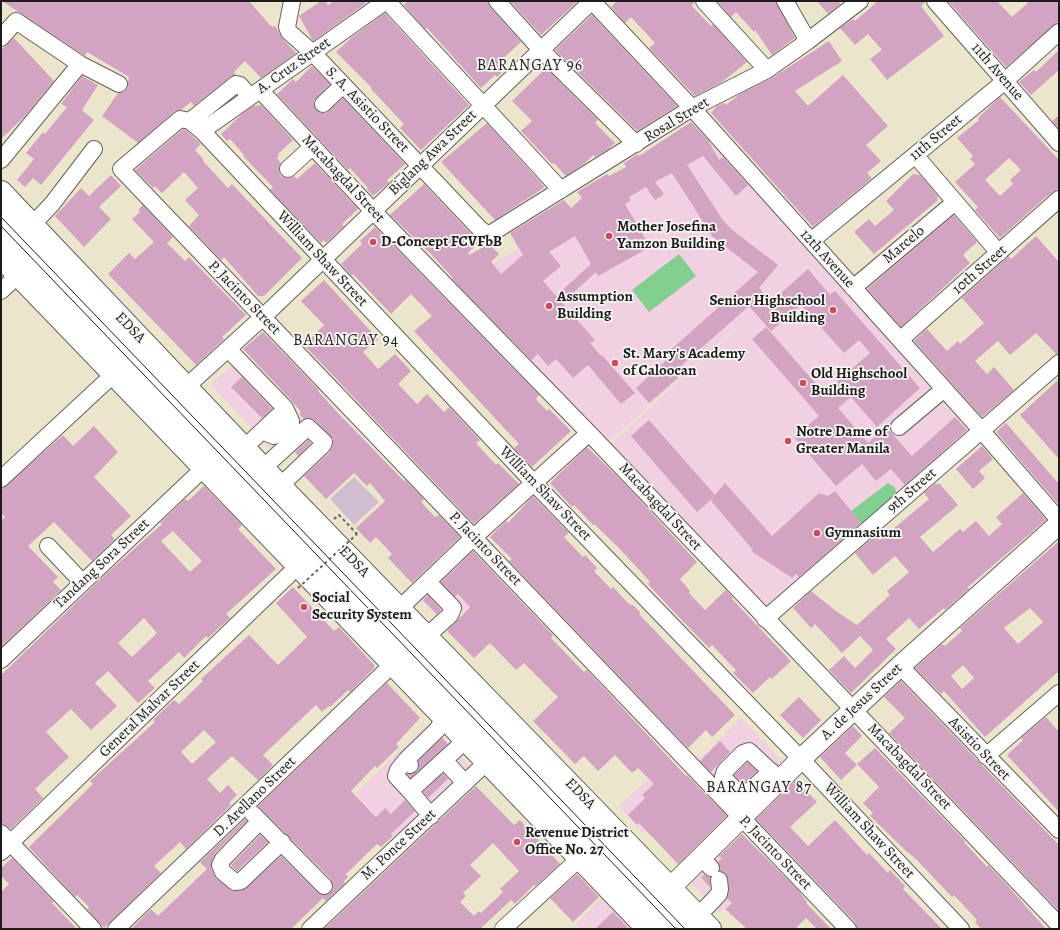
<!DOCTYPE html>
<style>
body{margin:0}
#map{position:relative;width:1060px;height:930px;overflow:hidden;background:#ebe6cb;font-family:Alegreya,serif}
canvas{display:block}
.frame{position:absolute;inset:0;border:2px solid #1c1c1c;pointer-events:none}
</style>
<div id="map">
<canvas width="1060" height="930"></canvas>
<div class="frame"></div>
</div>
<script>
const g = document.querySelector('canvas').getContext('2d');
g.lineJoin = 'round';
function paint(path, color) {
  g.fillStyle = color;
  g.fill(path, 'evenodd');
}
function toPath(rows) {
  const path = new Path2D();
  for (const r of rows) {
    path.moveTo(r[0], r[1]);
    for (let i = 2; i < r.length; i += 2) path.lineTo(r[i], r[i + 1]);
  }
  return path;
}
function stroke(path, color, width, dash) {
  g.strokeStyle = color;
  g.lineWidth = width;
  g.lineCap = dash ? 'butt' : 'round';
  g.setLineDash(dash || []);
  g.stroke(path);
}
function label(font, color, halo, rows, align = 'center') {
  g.font = font + ' Alegreya,serif';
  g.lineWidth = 3.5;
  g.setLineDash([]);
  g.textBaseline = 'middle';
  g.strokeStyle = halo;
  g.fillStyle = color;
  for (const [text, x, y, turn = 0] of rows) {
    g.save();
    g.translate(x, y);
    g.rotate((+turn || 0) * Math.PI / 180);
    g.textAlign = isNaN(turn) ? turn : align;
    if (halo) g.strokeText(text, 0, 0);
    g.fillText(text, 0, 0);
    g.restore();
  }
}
const built = toPath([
 [709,141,815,257,971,434,767,614,606,448,771,297,603,447,464,280],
 [243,355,308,426,277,456,212,386,213,382],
 [446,570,475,600,447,627,418,597],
 [741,718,783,761,739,804,697,761],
 [429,723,470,766,396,838,355,793],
 [648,779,673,804,643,833,619,806],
 [715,852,749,887,719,913,688,879],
 [602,897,633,929,579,929,575,925]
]);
const industrial = toPath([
 [354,477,379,502,354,525,330,499]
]);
const green = toPath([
 [679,254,696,276,649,312,632,290],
 [888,483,895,488,898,497,865,528,851,511]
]);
const building = toPath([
 [2,1,249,1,269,24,273,27,275,26,283,39,296,53,261,78,245,61,234,72,236,75,230,77,194,106,191,102,181,110,174,112,138,143,102,116,118,93,124,92,127,89,129,77,87,52,85,56],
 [321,1,325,1,328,5,334,1,365,1,366,3,313,41,299,16],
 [408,1,488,1,490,7,521,42,497,64,503,71,497,77,495,75,481,88,427,28,425,29,404,5],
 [510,1,578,1,541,35],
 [617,1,695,1,692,6,711,26,713,24,747,62,722,82,695,96,649,48,655,43,631,17,625,23,611,7],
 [717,1,776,1,795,38,772,55,755,30,754,32,736,12,731,17],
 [817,1,838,1,841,4,828,14],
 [878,1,926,1,921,6,944,36,887,80,870,59,882,50,868,34,855,45,840,28,853,19,855,21],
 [948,1,997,1,1012,17,1030,1,1059,1,1059,21,1006,67],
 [385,13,469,105,421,150,400,128,404,124,371,89,372,88,336,52,352,37],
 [592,15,677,106,637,131,555,50],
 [14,38,54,81,24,117,1,139,1,50],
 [829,41,842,61,795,91,808,106,843,75,888,126,866,145,881,161,867,173,872,178,813,227,711,113,717,106,724,103,726,105,740,94,772,78],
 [1059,50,1059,70,1031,95,1019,82,1034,70,1036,72],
 [312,66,330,84,314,101,316,110,321,113,326,113,343,98,405,164,387,180,389,183,373,196,367,189,368,188,350,168,348,170,277,94,293,79,296,82],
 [546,68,598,120,595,123,615,143,607,150,595,157,593,155,584,164,566,176,554,163,552,164,521,131,532,121,512,101],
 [82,76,98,85,82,110,94,120,41,185,33,178,25,187,17,180,34,159,26,153,43,132,45,134,67,107,61,104],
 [1000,97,1059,160,1059,188,1046,197,1000,238,975,210,978,207,955,182,975,164,970,159,973,156,957,138,979,120,978,118],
 [1009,158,1021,170,1010,180,1013,184,1000,196,985,180],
 [261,105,293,140,278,154,279,155,277,158,281,163,279,171,281,176,290,178,294,176,297,179,315,163,358,209,342,224,344,226,326,243,324,240,321,243,270,190,273,187,243,156,244,155,230,139,227,141,221,134,242,114,253,106],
 [1059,115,1059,129,1052,121],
 [691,122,708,140,719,160,723,157,748,185,736,196,703,156,687,165,722,219,731,229,778,265,759,288,771,302,808,269,830,295,835,291,920,388,877,427,851,397,838,408,868,443,886,427,912,456,955,417,967,430,905,485,891,469,876,481,862,464,836,486,794,437,819,416,752,339,766,327,824,393,870,353,859,340,844,353,801,305,771,331,749,306,674,372,679,377,649,403,636,388,669,358,666,354,758,272,712,236,672,173,655,182,664,194,655,200,646,187,629,197,631,200,625,204,650,247,598,276,596,272,562,303,595,340,590,343,601,356,602,355,635,393,621,404,588,365,573,378,556,359,548,366,538,354,531,360,452,279,453,278,431,254,390,215,424,184,472,235,480,241,468,253,469,255,489,244,499,254,491,262,501,274,523,255,510,233,564,200,571,208,582,198,577,192,607,174,609,176,626,167,624,163,638,154,639,156],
 [575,236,591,264,556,296,543,281,561,266,549,252],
 [487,123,545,187,495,220,441,162],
 [183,129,186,130,201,144,195,150,204,160,203,161,228,188,232,184,302,258,264,296,258,296,224,257,221,260,189,226,199,215,185,200,198,188,184,172,162,193,155,186,153,188,135,170],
 [913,174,920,175,938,196,937,201,874,254,854,232,869,219,875,226,894,210,886,201],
 [111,175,121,186,99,207,111,219,84,247,55,216,81,188,89,196],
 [143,205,173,237,167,243,185,261,189,257,246,315,222,337,224,339,196,365,108,274,129,253,135,259,154,242,132,219,140,212,138,210],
 [954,215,977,242,963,255,970,263,901,327,867,289],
 [375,227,539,395,536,399,547,411,549,409,571,431,532,467,514,448,519,444,414,331,432,316,411,294,391,314,353,274,352,276,341,264,362,244,360,241],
 [1036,236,1059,262,1059,354,1056,354,1036,333,1010,355,998,341,975,361,987,374,994,367,1014,390,982,417,914,341,927,329,947,351,958,341,960,344,984,323,962,298,1009,256,1011,259],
 [324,280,378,339,363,352,378,369,395,354,411,371,398,384,417,404,427,394,444,412,449,407,480,440,476,443,496,465,498,463,519,484,474,524,304,345,324,325,301,301],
 [263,332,319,390,318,391,336,411,404,481,405,480,424,499,421,502,435,517,439,515,460,537,412,583,388,558,392,554,376,537,370,543,356,528,385,501,370,483,367,486,354,473,326,499,304,476,330,452,333,445,333,439,314,420,310,418,304,419,299,414,301,412,292,401,243,349],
 [242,377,272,409,262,418,231,387],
 [1059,379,1059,459,1020,415],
 [649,420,715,495,725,483,772,536,819,493,828,496,835,491,861,523,799,577,796,574,792,578,751,551,753,550,711,501,714,497,697,512,631,436],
 [1006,423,1059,484,1059,505,996,432],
 [94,426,118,452,94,477,131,516,111,535,115,539,92,561,54,522,28,546,58,577,53,582,61,590,1,647,1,521,5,517,1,513,1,490,63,435,73,446],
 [308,440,311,443,298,456,295,452],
 [982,446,993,459,979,471,985,478,973,489,956,469],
 [587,447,622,481,697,562,680,579,690,591,689,593,705,610,726,590,733,598,732,599,791,661,772,679,770,677,753,693,733,673,736,670,712,645,709,648,671,609,648,584,650,582,642,573,618,547,594,524,593,525,574,505,572,507,550,483],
 [936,483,937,485,939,483,958,505,920,537,933,552,960,529,963,532,976,521,989,536,1002,524,996,517,1023,493,1046,520,968,587,969,589,945,610,944,608,919,629,909,618,886,639,896,649,851,693,829,670,844,656,855,668,873,650,860,636,842,653,815,624,811,628,793,608,811,591,836,611,857,625,890,595,887,591,909,572,895,556,873,575,855,553,876,535,880,540,929,499,924,493],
 [204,486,242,525,238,529,276,569,226,614,230,618,208,638,206,636,184,658,179,652,148,681,155,688,138,703,108,671,95,683,117,706,91,730,71,709,46,732,69,757,35,789,43,798,11,829,1,822,1,675,106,574,162,524,160,523,185,499,188,501],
 [173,531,202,561,190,572,161,541],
 [144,618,157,633,132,657,118,643],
 [533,496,569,533,564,537,583,557,585,555,597,568,594,571,611,589,613,587,630,605,632,604,640,612,639,614,735,715,712,737,706,730,688,748,509,561,512,559,490,537,506,521,508,523],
 [1059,541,1059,671,985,737,944,691,941,694,915,668,942,644,945,646,962,631,960,628],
 [1030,608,1043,622,1018,644,1004,628],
 [963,665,974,678,962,689,951,676],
 [473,551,553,635,551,638,584,672,587,670,686,776,687,775,727,816,678,864,639,823,637,825,628,815,645,798,642,795,654,784,638,768,632,773,615,755,598,771,584,756,575,764,533,721,558,697,524,663,516,670,490,643,474,658,447,631,470,607,458,594,455,597,441,582],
 [293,587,334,631,339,627,374,665,374,668,350,692,348,690,330,707,329,706,322,712,316,705,263,755,273,765,258,780,232,756,207,779,220,793,228,785,237,795,229,803,231,805,186,849,180,842,154,866,161,873,104,928,87,909,89,907,77,895,75,897,29,847,93,784,90,781,155,722,153,720,174,700,179,704,203,681,201,679,249,635,278,665,307,637,276,603],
 [204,730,216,742,192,764,181,752],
 [428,595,441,610,437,614,423,600],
 [901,681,1059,845,1059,911,889,733,905,718,884,697],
 [387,683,420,718,396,744,399,747,377,768,375,766,351,791,376,817,385,808,391,814,405,800,415,811,391,834,393,836,381,847,377,844,346,874,348,877,344,881,345,883,326,901,323,898,291,929,131,929,151,909,158,916,207,869,200,862,245,819,247,821,216,852,212,861,211,868,217,879,232,891,243,890,281,856,318,893,326,895,330,893,333,888,331,879,258,806],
 [799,697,821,720,803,738,780,715],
 [1046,717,1059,732,1059,812,1007,755,1023,740,1021,738],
 [853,726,862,736,845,753,857,765,841,780,820,757],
 [442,738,448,744,411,778,407,774,416,772,419,768,418,761],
 [720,741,730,752,711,772,700,761],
 [875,748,965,841,964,842,987,867,988,865,1008,886,1046,929,981,929,975,922,977,920,954,895,952,897,915,858,907,852,870,816,873,813,863,803,879,787,857,764],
 [747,762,757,771,743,784,734,775],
 [443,773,448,779,428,798,423,792],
 [796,780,817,802,790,827,808,846,835,820,867,855,869,853,888,873,890,870,905,886,903,889,942,929,857,929,855,922,756,819],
 [476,786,514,825,520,820,560,864,537,885,533,886,515,904,511,900,480,929,324,929],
 [493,843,519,871,500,889,503,892,481,913,479,911,474,916,460,902,466,896,463,893,481,876,470,865],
 [742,834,798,890,807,902,806,903,831,929,817,929,806,918,795,929,747,929,725,909,732,903,727,898,729,891,728,879,726,874,720,871,718,862,722,858,719,856],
 [260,835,268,842,237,871,231,865],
 [12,858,54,902,52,903,77,929,1,929,1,892,9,884,1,876,1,868],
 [577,874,599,897,573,922,550,898],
 [704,875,710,877,710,887,701,877],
 [613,912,629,929,595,929]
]);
const path = toPath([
 [334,519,339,515,357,534]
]);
const minor = toPath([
 [292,1,287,27,289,32,313,53,479,228,484,232,490,234,692,108,767,70,808,41,860,1],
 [387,1,561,190],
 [497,1,541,50,636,144],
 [592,1,692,108,981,430,1059,520],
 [704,1,767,70],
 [785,1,808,41],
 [935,1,1059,143],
 [1,38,16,21,80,64,119,84],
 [260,90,373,211,589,433,1059,925],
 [323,104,343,85],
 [190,121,236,84,240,85,250,97],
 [202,131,386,1],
 [915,155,999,253],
 [1,160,80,64],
 [288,169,313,146],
 [1,214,689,929],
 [32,225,52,204,94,149],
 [1,235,668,929],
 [811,241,1005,81,1059,32],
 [853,288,955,202],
 [1,291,18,275],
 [900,340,1059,199],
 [228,349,285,408,291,421,291,423,277,435,274,436,262,431],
 [186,387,263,317,592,1],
 [899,427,944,389],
 [244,448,278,416],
 [263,468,308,427,324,442,323,445,280,486],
 [1,479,114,374],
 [48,546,82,582],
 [400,608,474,537,589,433],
 [765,619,1059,363],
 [427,636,450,615,453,608,428,582],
 [1,660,204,468],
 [900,666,1059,830],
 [986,756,1059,693],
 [406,760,398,770,396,776,410,791],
 [444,760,465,783],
 [410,765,406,760,437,730,444,718],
 [742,798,771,771],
 [752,808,723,777,725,771,743,753,749,751,780,780],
 [253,814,324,886],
 [431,816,410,791,466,740],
 [260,821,223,859,220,865,223,872,235,882,241,881,282,842],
 [1,833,93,929],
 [1,852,299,565],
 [702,858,711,868],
 [698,916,719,894,720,889,719,880],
 [116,929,393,664],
 [310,929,488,761],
 [503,929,580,858],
 [848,929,121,169,180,119,190,121,202,131,534,483,801,759,961,929]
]);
const major = toPath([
 [671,887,801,759,900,666,1059,524]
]);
const highway = toPath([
 [1,192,280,486,710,929],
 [1,257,648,929],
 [620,888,633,900,647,903,659,899,671,887]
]);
const tram = toPath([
 [1,217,685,929],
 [1,226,676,929]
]);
const pathBridge = toPath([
 [298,588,357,534]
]);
const markers = [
 [609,236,4,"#d1495b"],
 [373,242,4,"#d1495b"],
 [549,306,4,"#d1495b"],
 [833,310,4,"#d1495b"],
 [615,363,4,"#d1495b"],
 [803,383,4,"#d1495b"],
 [788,441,4,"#d1495b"],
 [817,533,4,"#d1495b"],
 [304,607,4,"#d1495b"],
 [517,842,4,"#d1495b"]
];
const streetNames = [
 ["A. Cruz Street",294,66,-35],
 ["11th Avenue",997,72,49],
 ["S. A. Asistio Street",367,110,46],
 ["Rosal Street",677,120,-31],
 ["11th Street",936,138,-40],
 ["Biglang Awa Street",433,153,-44],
 ["Macabagdal Street",343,179,47],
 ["Marcelo",904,245,-40],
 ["William Shaw Street",322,259,47],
 ["12th Avenue",827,259,48],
 ["10th Street",980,270,-41],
 ["P. Jacinto Street",244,298,46],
 ["EDSA",130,328,46],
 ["9th Street",912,491,-41],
 ["William Shaw Street",545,494,46],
 ["Macabagdal Street",660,507,47],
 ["P. Jacinto Street",485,549,46],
 ["EDSA",354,562,46],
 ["Tandang Sora Street",102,564,-43],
 ["A. de Jesus Street",862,702,-43],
 ["General Malvar Street",150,709,-44],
 ["Asistio Street",979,749,46],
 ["Macabagdal Street",909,767,46],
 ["EDSA",580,794,46],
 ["D. Arellano Street",255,797,-44],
 ["William Shaw Street",869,831,47],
 ["M. Ponce Street",399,845,-43],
 ["P. Jacinto Street",775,853,46]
];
const poiNames = [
 ["Mother Josefina",617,227],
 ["Yamzon Building",617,244],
 ["D-Concept FCVFbB",381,242],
 ["Assumption",557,297],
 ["Building",557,314],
 ["Senior Highschool",825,301,"right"],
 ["Building",825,318,"right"],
 ["St. Mary's Academy",623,354],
 ["of Caloocan",623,371],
 ["Old Highschool",811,374],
 ["Building",811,391],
 ["Notre Dame of",796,432],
 ["Greater Manila",796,449],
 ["Gymnasium",825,533],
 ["Social",312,598],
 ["Security System",312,615],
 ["Revenue District",525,833],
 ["Office No. 27",525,850]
];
const neighbourhoodNames = [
 ["BARANGAY 96",530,66],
 ["BARANGAY 94",346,341],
 ["BARANGAY 87",759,788]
];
paint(built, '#f1d0e2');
paint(industrial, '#cebed0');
paint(green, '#81d090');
paint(building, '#d3a4c2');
stroke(minor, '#646359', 18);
stroke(major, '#646359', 22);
stroke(highway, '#646359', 24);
stroke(path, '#646359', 2, [3, 3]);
stroke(minor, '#fff', 16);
stroke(major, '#fff', 20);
stroke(highway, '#fff', 22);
stroke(tram, '#1c1c1c', 1);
stroke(pathBridge, '#646359', 2, [3, 3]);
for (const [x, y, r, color] of markers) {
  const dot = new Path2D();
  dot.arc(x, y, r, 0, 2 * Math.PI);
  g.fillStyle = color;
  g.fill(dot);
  stroke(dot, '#f6f6f2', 1.5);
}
label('15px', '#1c1c1c', '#f6f6f2', streetNames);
label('bold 15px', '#1c1c1c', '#f6f6f2', poiNames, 'left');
g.letterSpacing = '1px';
label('16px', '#1c1c1c', '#f6f6f2', neighbourhoodNames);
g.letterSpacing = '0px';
</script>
